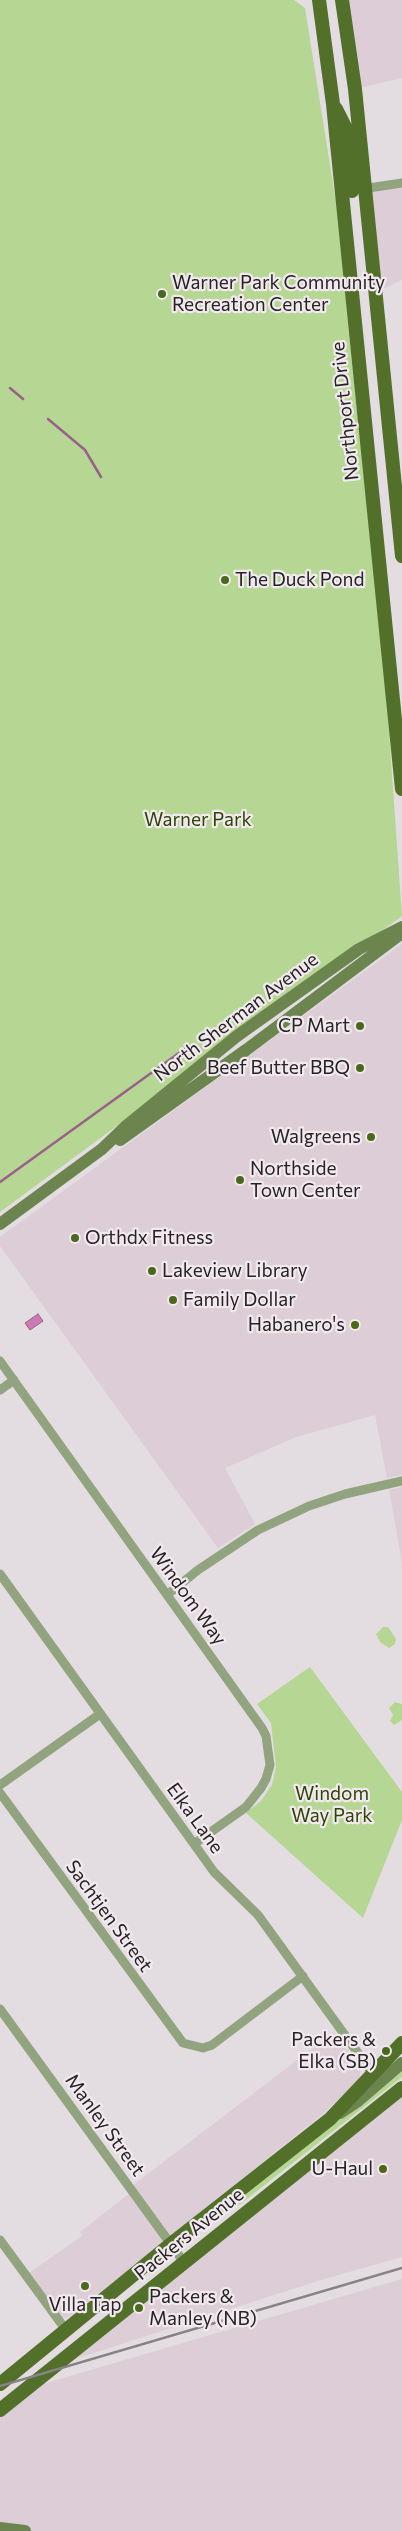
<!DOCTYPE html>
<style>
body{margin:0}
canvas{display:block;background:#e3dce1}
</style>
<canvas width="402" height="2531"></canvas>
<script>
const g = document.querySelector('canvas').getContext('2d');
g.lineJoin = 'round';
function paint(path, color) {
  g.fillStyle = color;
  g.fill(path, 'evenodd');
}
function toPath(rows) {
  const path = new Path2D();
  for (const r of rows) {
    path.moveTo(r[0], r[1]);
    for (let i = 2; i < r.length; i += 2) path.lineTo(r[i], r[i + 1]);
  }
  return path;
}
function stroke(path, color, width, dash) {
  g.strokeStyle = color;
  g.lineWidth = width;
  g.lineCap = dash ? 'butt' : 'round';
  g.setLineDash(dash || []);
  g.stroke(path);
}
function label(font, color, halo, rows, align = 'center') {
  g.font = font + ' Commissioner,sans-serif';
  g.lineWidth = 4.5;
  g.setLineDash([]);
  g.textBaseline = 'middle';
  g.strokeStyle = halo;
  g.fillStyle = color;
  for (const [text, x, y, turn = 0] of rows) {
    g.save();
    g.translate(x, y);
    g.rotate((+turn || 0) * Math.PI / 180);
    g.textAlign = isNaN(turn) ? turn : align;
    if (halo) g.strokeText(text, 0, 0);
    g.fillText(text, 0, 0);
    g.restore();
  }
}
const built = toPath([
 [342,0,402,0,402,78,355,89],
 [402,183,402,280,375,293,365,189],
 [402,944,402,1475,387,1478,375,1415,296,1437,225,1468,255,1524,218,1548,0,1246,0,1237],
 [402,1487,402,1562,389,1490],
 [334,2032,360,2068,360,2080,325,2112,72,2315,66,2318,60,2316,29,2273,82,2236,80,2232,135,2189,132,2186],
 [402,2088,402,2257,324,2279,59,2364],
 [402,2279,402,2531,0,2531,0,2410,29,2388]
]);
const green = toPath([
 [0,0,294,0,305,8,340,228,347,315,386,689,402,916,0,1212],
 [383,1627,388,1627,396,1639,395,1644,389,1648,380,1642,376,1634],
 [310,1667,402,1792,402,1820,363,1918,246,1813,261,1801,272,1785,276,1767,271,1723,257,1704],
 [395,1702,402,1704,402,1720,394,1725,390,1721,393,1715,389,1708],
 [402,2067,402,2077,238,2206,236,2204,250,2189]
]);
const water = toPath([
 [38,1314,43,1321,30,1330,25,1323,38,1314]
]);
const stream = toPath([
 [10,388,23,399],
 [48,419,85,450,101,477],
 [0,1182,190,1045]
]);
const street = toPath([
 [362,189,402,183],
 [0,1361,262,1728,266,1736,270,1765,266,1779,261,1788,246,1807,194,1844],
 [0,1390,14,1380],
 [0,1574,194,1844,214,1872,258,1915,373,2074],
 [167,1595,198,1570,258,1530,309,1506,345,1494,402,1481],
 [0,1785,100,1714],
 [0,1793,183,2043,203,2048,212,2045,303,1976],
 [0,2009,183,2261],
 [0,2240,66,2330]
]);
const secondary = toPath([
 [120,1140,246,1050,402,933],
 [0,1224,102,1149,125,1127,237,1036,359,949,402,927],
 [340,2113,358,2101,402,2063],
 [0,2528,25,2531]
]);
const primary = toPath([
 [319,0,333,104,402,789],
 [342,0,355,89,402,556],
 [336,109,346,129,352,191],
 [0,2384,171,2244,330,2119,402,2043],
 [0,2410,402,2088]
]);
const rail = toPath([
 [0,2386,402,2268]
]);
const markers = [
 [162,294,5,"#4a681c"],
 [225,580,5,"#4a681c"],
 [360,1026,5,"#4a681c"],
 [360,1068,5,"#4a681c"],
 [371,1137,5,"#4a681c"],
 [240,1180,5,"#4a681c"],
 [75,1238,5,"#4a681c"],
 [152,1271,5,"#4a681c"],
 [173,1300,5,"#4a681c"],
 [355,1325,5,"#4a681c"],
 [386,2051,5,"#4a681c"],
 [383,2169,5,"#4a681c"],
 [85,2286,5,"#4a681c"],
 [139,2308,5,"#4a681c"]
];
const poiNames = [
 ["Warner Park Community",172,283],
 ["Recreation Center",172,305],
 ["The Duck Pond",235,580],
 ["CP Mart",350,1026,"right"],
 ["Beef Butter BBQ",350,1068,"right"],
 ["Walgreens",361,1137,"right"],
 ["Northside",250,1169],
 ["Town Center",250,1191],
 ["Orthdx Fitness",85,1238],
 ["Lakeview Library",162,1271],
 ["Family Dollar",183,1300],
 ["Habanero's",345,1325,"right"],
 ["Packers &",376,2040,"right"],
 ["Elka (SB)",376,2062,"right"],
 ["U-Haul",373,2169,"right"],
 ["Packers &",149,2297],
 ["Manley (NB)",149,2319],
 ["Villa Tap",85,2305,"center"]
];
const streetNames = [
 ["Northport Drive",345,411,-96],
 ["North Sherman Avenue",236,1017,-37],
 ["Windom Way",188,1596,54],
 ["Elka Lane",195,1818,54],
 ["Sachtjen Street",109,1916,54],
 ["Manley Street",105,2125,54],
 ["Packers Avenue",189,2234,-39]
];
const parkNames = [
 ["Warner Park",198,820],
 ["Windom",332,1794],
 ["Way Park",332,1816]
];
paint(built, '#dccdd7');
paint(green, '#b6d693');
paint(water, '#cb7bb4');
stroke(water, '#996189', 1);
stroke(stream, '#996189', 2.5);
stroke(street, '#91a37f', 9);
stroke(secondary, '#6c854f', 12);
stroke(primary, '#527029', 14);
stroke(rail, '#878286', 2.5);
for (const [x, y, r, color] of markers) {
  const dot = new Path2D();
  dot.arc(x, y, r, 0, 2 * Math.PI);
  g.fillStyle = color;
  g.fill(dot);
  stroke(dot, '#f1e9ee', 2);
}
label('19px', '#252324', '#f1e9ee', poiNames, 'left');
label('19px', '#252324', '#f1e9ee', streetNames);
label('19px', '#2d4503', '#f1e9ee', parkNames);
</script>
